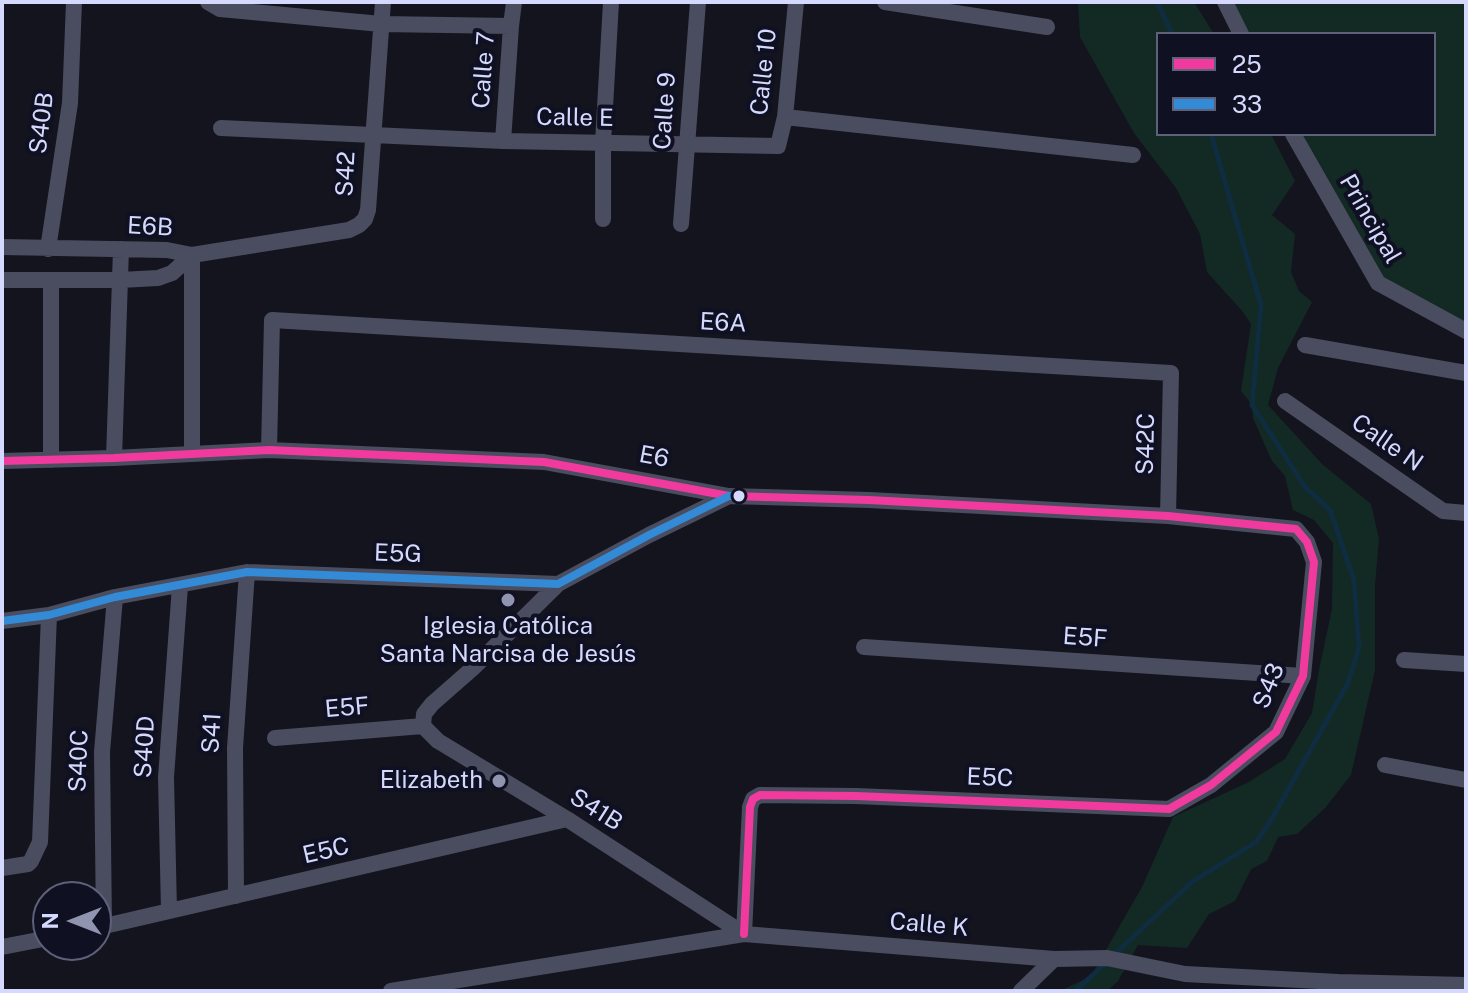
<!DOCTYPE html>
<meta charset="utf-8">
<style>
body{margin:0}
#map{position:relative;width:1468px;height:993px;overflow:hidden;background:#14141e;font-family:"Public Sans",sans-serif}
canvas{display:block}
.frame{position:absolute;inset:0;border:4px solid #d4d9fd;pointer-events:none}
.legend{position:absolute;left:1156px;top:32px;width:280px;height:104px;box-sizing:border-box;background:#0f1123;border:2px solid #5e617a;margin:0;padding:10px 14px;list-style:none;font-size:24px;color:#d4d9fd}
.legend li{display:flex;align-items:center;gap:16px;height:40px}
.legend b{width:40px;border:2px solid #5e617a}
.north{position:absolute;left:32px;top:881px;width:80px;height:80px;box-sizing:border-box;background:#0f1123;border:2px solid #5e617a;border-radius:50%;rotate:270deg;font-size:22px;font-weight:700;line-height:32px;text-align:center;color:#d4d9fd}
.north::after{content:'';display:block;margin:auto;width:28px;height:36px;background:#9194af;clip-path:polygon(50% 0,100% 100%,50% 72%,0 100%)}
</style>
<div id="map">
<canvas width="1468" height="993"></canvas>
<div class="frame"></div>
<ul class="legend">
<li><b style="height:10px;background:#f13a9d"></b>25</li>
<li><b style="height:10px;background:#338bd7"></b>33</li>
</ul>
<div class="north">N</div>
</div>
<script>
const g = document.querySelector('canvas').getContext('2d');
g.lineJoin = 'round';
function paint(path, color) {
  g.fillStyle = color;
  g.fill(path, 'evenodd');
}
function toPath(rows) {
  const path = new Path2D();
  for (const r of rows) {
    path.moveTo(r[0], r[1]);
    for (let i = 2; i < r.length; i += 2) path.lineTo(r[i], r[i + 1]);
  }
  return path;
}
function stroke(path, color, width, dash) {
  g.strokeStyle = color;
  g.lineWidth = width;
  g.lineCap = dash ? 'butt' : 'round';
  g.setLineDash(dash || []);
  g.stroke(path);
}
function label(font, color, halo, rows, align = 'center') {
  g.font = font + ' "Public Sans",sans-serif';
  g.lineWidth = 8;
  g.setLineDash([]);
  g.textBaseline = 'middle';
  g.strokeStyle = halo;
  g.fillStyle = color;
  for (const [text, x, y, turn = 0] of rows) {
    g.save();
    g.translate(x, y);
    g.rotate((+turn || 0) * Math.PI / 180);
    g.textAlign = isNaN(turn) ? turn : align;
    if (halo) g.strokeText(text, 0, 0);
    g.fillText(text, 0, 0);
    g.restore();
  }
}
const green = toPath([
 [1078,2,1194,2,1214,34,1158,34,1158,134,1271,134,1295,181,1272,215,1295,234,1291,272,1299,291,1312,302,1278,368,1268,405,1322,464,1371,504,1379,539,1375,585,1375,670,1351,775,1325,808,1297,834,1278,837,1267,861,1251,869,1235,901,1209,914,1187,948,1138,945,1118,981,1107,991,1060,991,1091,976,1142,887,1173,817,1247,783,1285,759,1312,713,1319,670,1332,609,1333,543,1314,520,1293,510,1285,476,1272,461,1253,418,1252,405,1241,391,1251,324,1243,312,1207,272,1200,234,1176,188,1134,133,1080,37],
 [1225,2,1466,2,1466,331,1378,283,1293,134,1434,134,1434,34,1241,34]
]);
const stream = toPath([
 [1157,2,1172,34],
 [1114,955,1192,882,1256,842,1270,822,1348,683,1359,647,1354,580,1330,510,1305,487,1252,405,1261,305,1211,134],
 [1075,991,1107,962]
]);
const street = toPath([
 [208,2,220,9,381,24,511,26],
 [885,2,1047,27],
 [1225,2,1241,34],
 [785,117,1133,155],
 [221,128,503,141,778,146,785,117,796,2],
 [1293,134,1378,283,1466,331],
 [503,141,511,26,514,2],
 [603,219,603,143,611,2],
 [681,224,698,2],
 [2,247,167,250,192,255,349,230,359,225,365,219,368,210,383,2],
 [48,249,70,103,74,2],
 [2,280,120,280,158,278,172,273,192,255],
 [51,280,51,460],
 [1305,345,1466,373],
 [1285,401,1443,511,1466,513],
 [269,450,272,320,1171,373,1168,516],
 [192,454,192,255],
 [114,458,121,249],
 [2,461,114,458,269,450,544,462,729,496,869,500,1168,516,1296,529,1307,542,1314,562,1303,676,1276,732,1211,785,1169,809,856,796,760,795,753,799,750,807,744,934],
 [2,621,49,615,115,597,247,572,558,584,649,535,729,496],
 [864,647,1303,676],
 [1404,660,1466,664],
 [423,726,438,741,567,819,744,934],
 [423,726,424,714,432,704,473,668,558,584],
 [275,738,423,726],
 [1385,765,1466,780],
 [2,868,28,864,31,861,40,842,49,615],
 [236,896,235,748,247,572],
 [169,911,166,777,180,586],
 [104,927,102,752,115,597],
 [96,928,567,819],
 [2,947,48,938],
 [391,991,744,934,1054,959,1107,958,1185,974,1338,982,1466,985],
 [1021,991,1054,959]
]);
const bus1 = toPath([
 [2,461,114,458,269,450,544,462,729,496,869,500,1168,516,1296,529,1307,542,1314,562,1303,676,1276,732,1211,785,1169,809,856,796,760,795,753,799,750,807,744,934]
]);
const bus2 = toPath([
 [2,621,49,615,115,597,247,572,558,584,649,535,729,496]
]);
const markers = [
 [739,496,7,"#d4d9fd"],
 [508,600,8,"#9194af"],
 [499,781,8,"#9194af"]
];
const streetNames = [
 ["Calle 7",484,70,-86],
 ["Calle 10",764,72,-84],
 ["Calle 9",665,111,-86],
 ["Calle E",575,118,1],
 ["S40B",42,123,-83],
 ["S42",346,174,-87],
 ["Principal",1370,219,60],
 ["E6B",150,227,3],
 ["E6A",723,323,3],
 ["Calle N",1387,443,35],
 ["S42C",1146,444,-89],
 ["E6",654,457,11],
 ["E5G",398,554,2],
 ["E5F",1085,638,4],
 ["S43",1269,686,-68],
 ["E5F",347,708,-5],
 ["S41",212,733,-87],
 ["S40D",145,747,-87],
 ["S40C",79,761,-88],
 ["E5C",990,778,2],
 ["S41B",596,810,32],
 ["E5C",326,851,-13],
 ["Calle K",929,925,5]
];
const poiNames = [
 ["Iglesia Católica",508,627],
 ["Santa Narcisa de Jesús",508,655],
 ["Elizabeth",483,781,"right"]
];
paint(green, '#132a24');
stroke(stream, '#0f2c40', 5);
stroke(street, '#494d5f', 16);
stroke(bus1, '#f13a9d', 8);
stroke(bus2, '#338bd7', 8);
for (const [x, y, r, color] of markers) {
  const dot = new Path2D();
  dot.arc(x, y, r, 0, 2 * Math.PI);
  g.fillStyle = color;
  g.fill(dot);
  stroke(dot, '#0f1123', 3);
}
label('24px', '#d4d9fd', '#0f1123', streetNames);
label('24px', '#d4d9fd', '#0f1123', poiNames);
</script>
